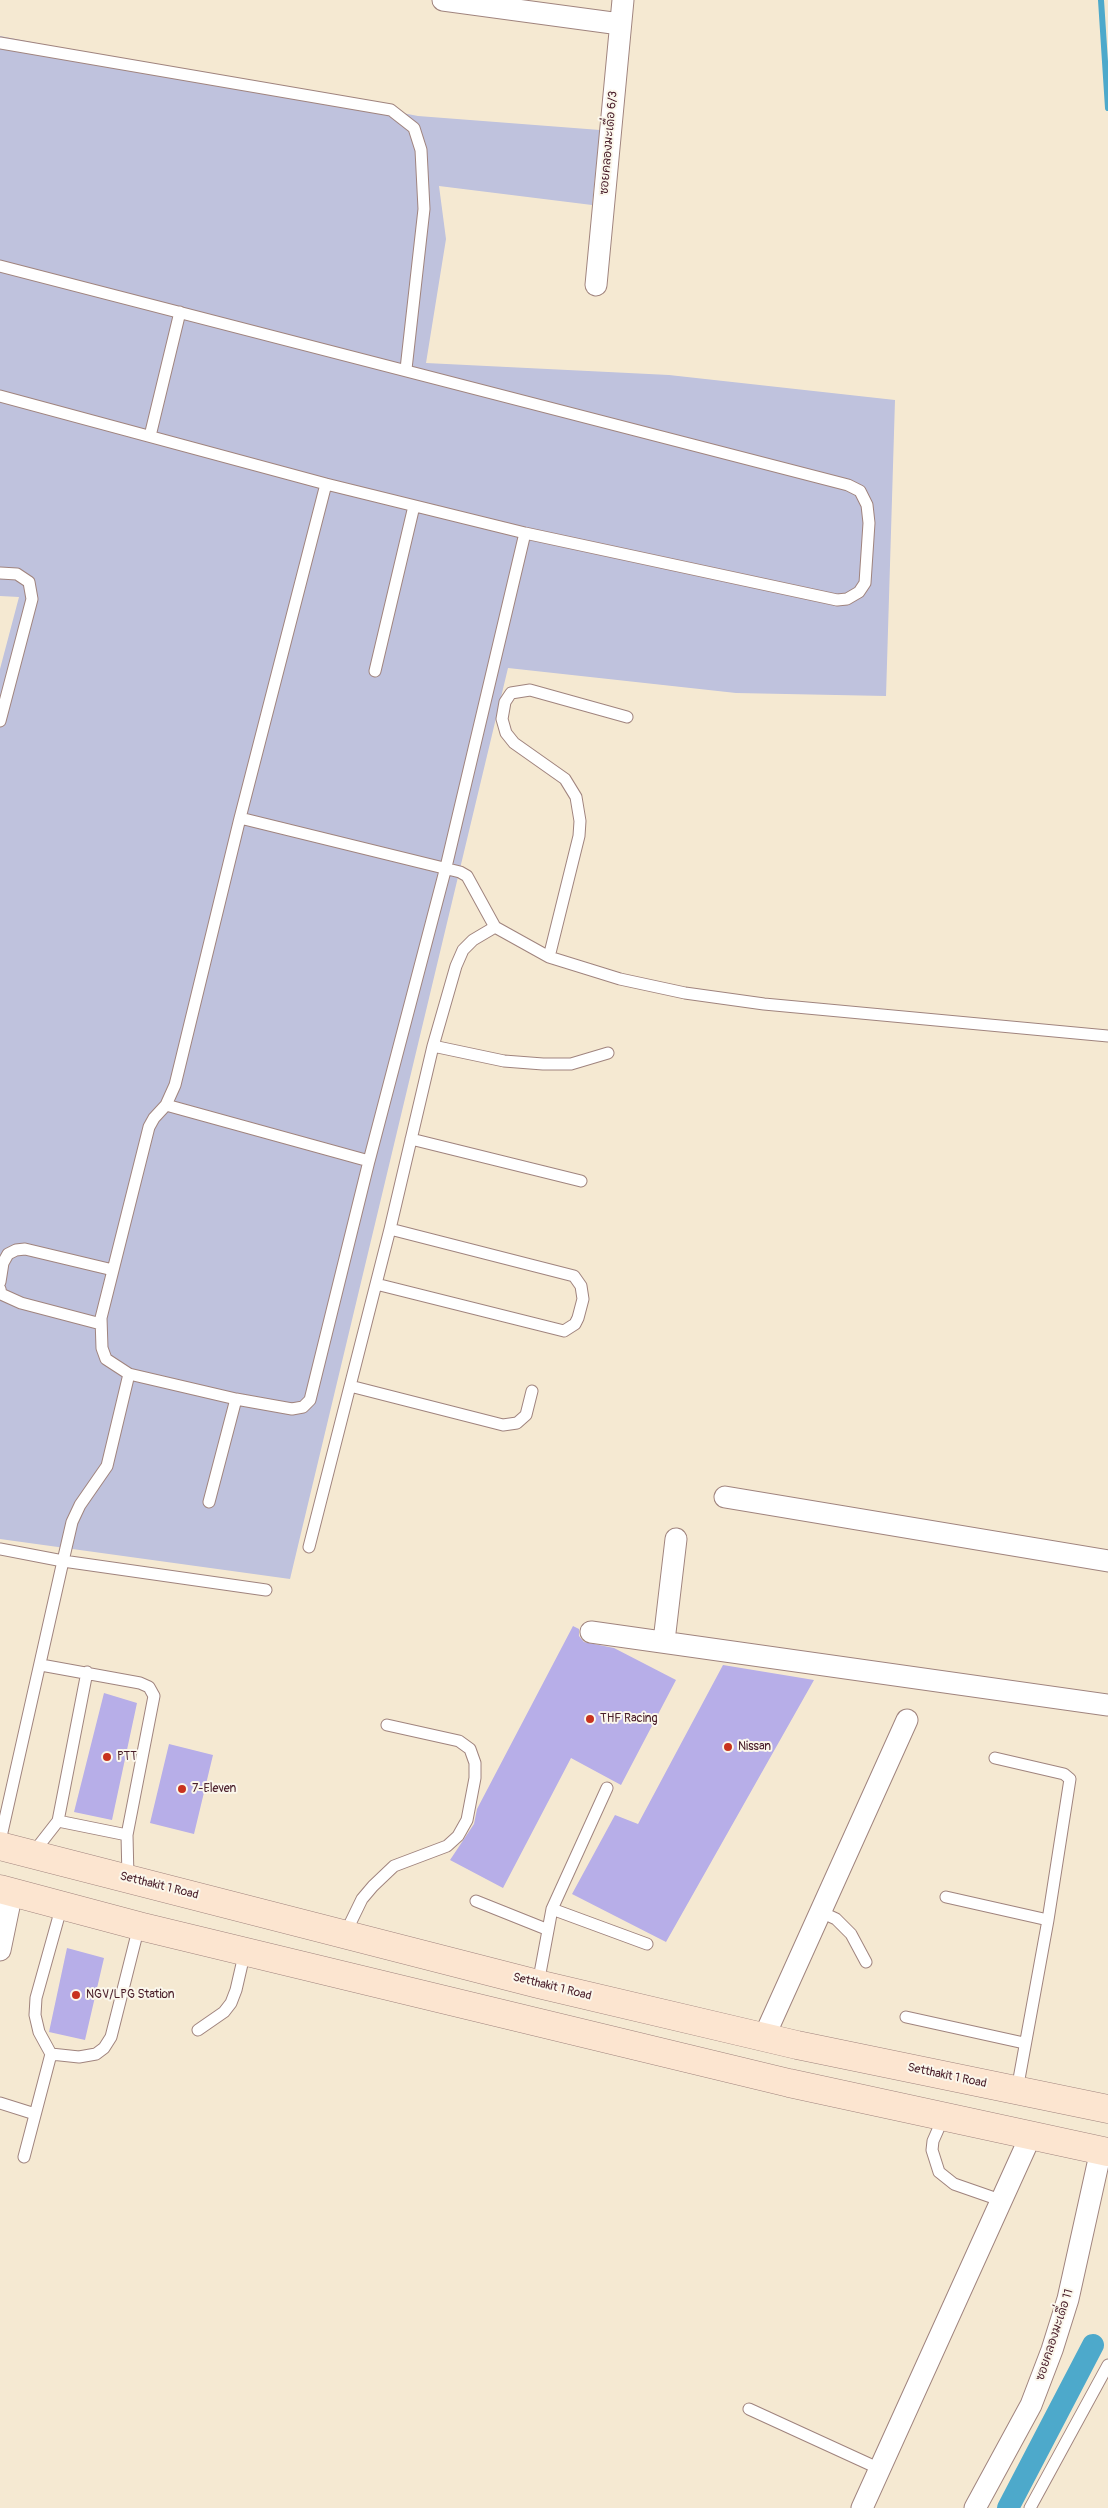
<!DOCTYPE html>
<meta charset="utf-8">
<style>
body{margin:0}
canvas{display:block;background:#f5e9d2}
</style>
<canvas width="1108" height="2508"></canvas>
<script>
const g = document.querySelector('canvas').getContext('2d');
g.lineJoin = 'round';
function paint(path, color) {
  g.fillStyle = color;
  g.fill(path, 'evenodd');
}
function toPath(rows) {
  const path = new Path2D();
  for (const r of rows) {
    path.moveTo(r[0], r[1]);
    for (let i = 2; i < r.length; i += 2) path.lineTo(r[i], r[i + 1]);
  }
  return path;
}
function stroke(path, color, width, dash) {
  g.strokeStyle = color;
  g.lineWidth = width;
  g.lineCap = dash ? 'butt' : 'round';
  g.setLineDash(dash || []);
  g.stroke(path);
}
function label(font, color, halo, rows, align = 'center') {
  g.font = font + ' Pangolin,"Playpen Sans Thai",sans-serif';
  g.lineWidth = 4;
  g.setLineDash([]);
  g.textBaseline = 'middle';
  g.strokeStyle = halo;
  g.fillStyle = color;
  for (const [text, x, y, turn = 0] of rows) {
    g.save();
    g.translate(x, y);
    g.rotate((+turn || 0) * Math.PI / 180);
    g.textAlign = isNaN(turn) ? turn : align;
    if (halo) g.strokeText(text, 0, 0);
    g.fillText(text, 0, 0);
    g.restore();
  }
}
const industrial = toPath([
 [0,36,418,116,600,130,592,205,439,186,446,239,426,363,669,375,895,400,886,696,736,693,508,668,290,1579,0,1539,0,669,19,597,0,596]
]);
const stream = toPath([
 [1101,0,1108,108]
]);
const canal = toPath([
 [1008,2508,1093,2345]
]);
const building = toPath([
 [573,1626,579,1629,579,1636,584,1642,614,1648,676,1680,621,1785,571,1758,503,1888,450,1860,474,1824,477,1809],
 [723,1665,814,1680,666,1942,572,1894,615,1815,638,1824],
 [104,1693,137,1703,112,1820,74,1812],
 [169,1744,213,1755,194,1834,150,1823],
 [67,1948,104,1958,85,2040,49,2032]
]);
const service = toPath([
 [0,43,391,110,414,128,421,150,424,209,406,369],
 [0,266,848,485,860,491,867,505,869,523,865,583,859,592,847,599,837,600,525,533,326,484],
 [0,396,326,484,240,818,460,872,467,876,495,927,549,957,620,979,685,993,764,1004,1108,1036],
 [150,436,180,312],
 [0,573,17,574,29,582,32,599,0,721],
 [375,671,414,506],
 [549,957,579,836,580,821,576,797,565,779,514,743,506,733,502,719,505,702,511,693,530,690,627,717],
 [433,1046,504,1061,543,1064,571,1064,608,1053],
 [166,1105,369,1161,446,867,525,533],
 [411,1139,581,1181],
 [0,1282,3,1263,8,1254,16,1250,25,1249,113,1270],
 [376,1284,564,1331,575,1324,578,1318,583,1299,581,1286,574,1276,390,1229],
 [0,1289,1,1294,21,1303,101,1324],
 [129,1374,106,1359,102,1348,101,1318,149,1127,154,1118,166,1105,175,1085,240,818],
 [350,1386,503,1425,517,1423,526,1415,532,1391],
 [209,1502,236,1399],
 [309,1547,390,1229,433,1046,456,966,463,950,473,940,495,927],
 [0,1549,63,1561,0,1841],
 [266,1590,63,1561,72,1522,80,1505,107,1466,129,1374,236,1399,292,1409,303,1407,310,1400,369,1161],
 [41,1665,140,1683,149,1687,154,1696,127,1835],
 [995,1758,1064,1774,1070,1779,1048,1920,1017,2090],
 [58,1821,87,1672],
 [33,1853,58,1821,127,1835,128,1878],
 [946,1897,1048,1920],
 [476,1901,546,1929],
 [62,1905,36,1998,35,2015,39,2032,51,2054,79,2057,96,2054,104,2048,111,2037,139,1926],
 [552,1909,647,1944],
 [821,1912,836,1919,851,1934,866,1962],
 [345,1934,362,1899,373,1886,394,1866,447,1846,458,1836,467,1820,475,1778,475,1763,470,1749,459,1741,387,1725],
 [538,1984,552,1909,607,1788],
 [906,2017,1024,2043],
 [198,2030,224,2012,231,2003,236,1990,245,1951],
 [0,2103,35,2114],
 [944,2116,933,2141,932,2150,939,2172,954,2184,1000,2200],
 [24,2157,51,2054],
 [749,2409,880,2469],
 [1030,2508,1108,2365]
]);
const minor = toPath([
 [443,0,620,24],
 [596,285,623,0],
 [725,1497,1108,1561],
 [591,1632,1108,1705],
 [664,1641,676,1539],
 [0,1950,12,1892],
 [764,2037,907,1720],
 [862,2508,1031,2135],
 [975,2508,1031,2405,1052,2350,1068,2299,1101,2150]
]);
const secondary = toPath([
 [0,1846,538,1984,797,2045,1108,2109],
 [0,1889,139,1926,789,2083,1108,2152]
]);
const markers = [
 [590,1719,5,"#c8321e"],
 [728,1747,5,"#c8321e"],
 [107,1757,5,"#c8321e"],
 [182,1789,5,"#c8321e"],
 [76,1995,5,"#c8321e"]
];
const streetNames = [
 ["ซอยคลองมะเดื่อ 6/3",609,143,-85],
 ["Setthakit 1 Road",159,1886,14],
 ["Setthakit 1 Road",552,1987,14],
 ["Setthakit 1 Road",947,2076,12],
 ["ซอยคลองมะเดื่อ 11",1055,2335,-72]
];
const poiNames = [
 ["THF Racing",600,1719],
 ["Nissan",738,1747],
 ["PTT",117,1757],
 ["7-Eleven",192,1789],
 ["NGV/LPG Station",86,1995]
];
paint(industrial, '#bfc2dd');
stroke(stream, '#4da9cb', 6);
stroke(canal, '#4da9cb', 22);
paint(building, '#b7aee8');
stroke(service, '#a0847e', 13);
stroke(minor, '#a0847e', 23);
stroke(secondary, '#a0847e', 29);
stroke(service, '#fff', 11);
stroke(minor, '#fff', 21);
stroke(secondary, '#fce5d0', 28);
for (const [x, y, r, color] of markers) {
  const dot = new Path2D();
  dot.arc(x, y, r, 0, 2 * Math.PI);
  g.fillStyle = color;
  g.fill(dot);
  stroke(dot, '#fbf7ec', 2);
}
label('12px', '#4a1f2b', '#fbf7ec', streetNames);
label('12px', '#4a1f2b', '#fbf7ec', poiNames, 'left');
</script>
